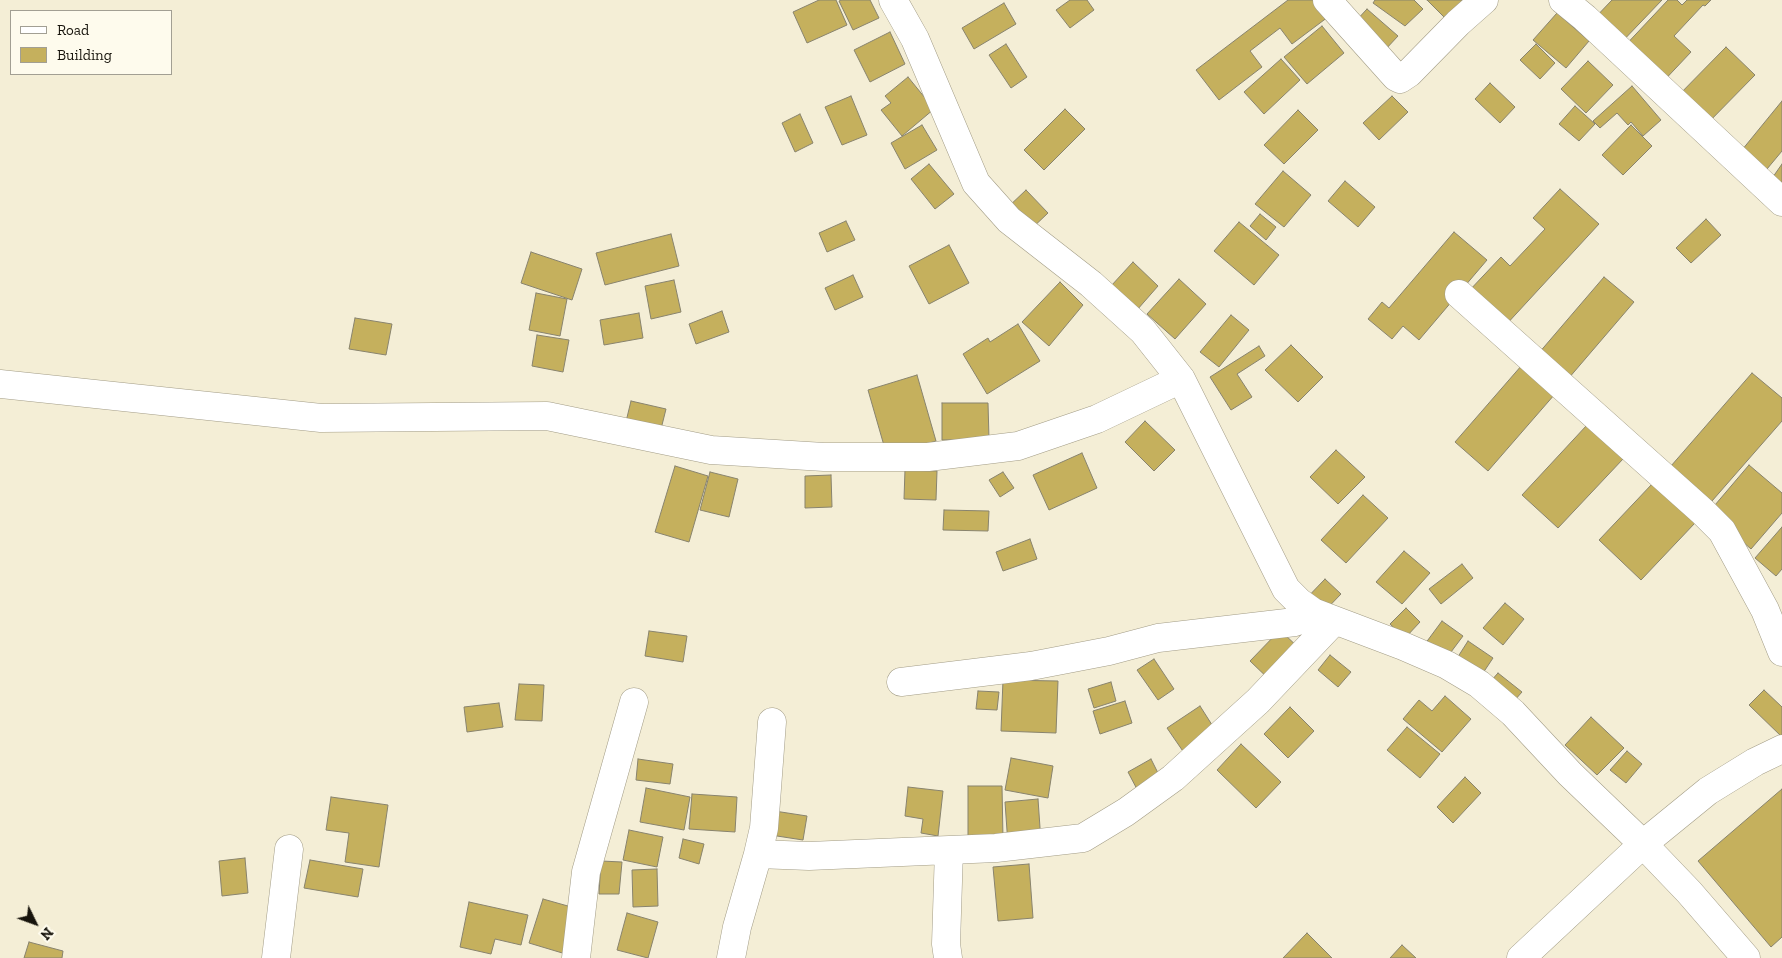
<!DOCTYPE html>
<style>
body{margin:0}
#map{position:relative;width:1782px;height:958px;overflow:hidden;background:#f4eed6;font-family:"Zilla Slab",serif}
canvas{display:block}
.legend{position:absolute;left:10px;top:10px;width:162px;height:65px;box-sizing:border-box;background:#fefbed;border:1px solid #a29f93;margin:0;padding:6px 9px;list-style:none;font-size:15px;color:#17140c}
.legend li{display:flex;align-items:center;gap:10px;height:25px}
.legend b{width:25px;border:1px solid #a29f93}
.north{position:absolute;left:10px;top:898px;width:50px;height:50px;-webkit-text-stroke:4px #fefbed;paint-order:stroke;rotate:132deg;font-size:14px;font-weight:700;line-height:20px;text-align:center;color:#17140c}
.north::after{content:'';display:block;margin:auto;width:18px;height:22px;background:#17140c;clip-path:polygon(50% 0,100% 100%,50% 72%,0 100%)}
</style>
<div id="map">
<canvas width="1782" height="958"></canvas>
<ul class="legend">
<li><b style="height:6px;background:#fff"></b>Road</li>
<li><b style="height:14px;background:#c5b05d"></b>Building</li>
</ul>
<div class="north">N</div>
</div>
<script>
const g = document.querySelector('canvas').getContext('2d');
g.lineJoin = 'round';
function paint(path, color) {
  g.fillStyle = color;
  g.fill(path, 'evenodd');
}
function toPath(rows) {
  const path = new Path2D();
  for (const r of rows) {
    path.moveTo(r[0], r[1]);
    for (let i = 2; i < r.length; i += 2) path.lineTo(r[i], r[i + 1]);
  }
  return path;
}
function stroke(path, color, width, dash) {
  g.strokeStyle = color;
  g.lineWidth = width;
  g.lineCap = dash ? 'butt' : 'round';
  g.setLineDash(dash || []);
  g.stroke(path);
}
const building = toPath([
 [819,0,836,0,847,25,807,43,793,12,819,0],
 [841,0,870,0,879,18,853,30,839,1,841,0],
 [1070,0,1087,0,1094,10,1070,28,1056,10,1070,0],
 [1288,0,1322,0,1332,14,1292,44,1280,28,1250,51,1262,67,1219,100,1196,70,1288,0],
 [1375,0,1414,0,1423,9,1405,26,1373,3,1375,0],
 [1427,0,1468,0,1448,21,1427,0],
 [1612,0,1662,0,1617,47,1591,22,1612,0],
 [1668,0,1677,0,1682,5,1687,0,1711,0,1705,6,1703,5,1674,36,1691,52,1658,87,1620,51,1668,0],
 [1004,3,1016,24,974,49,962,28,1004,3],
 [1367,9,1398,36,1385,50,1354,23,1367,9],
 [1557,13,1589,41,1566,68,1533,40,1557,13],
 [1322,26,1344,53,1307,84,1284,57,1322,26],
 [890,32,905,64,870,82,854,50,890,32],
 [1006,44,1027,77,1011,88,989,55,1006,44],
 [1536,44,1555,63,1540,79,1520,60,1536,44],
 [1726,47,1755,75,1701,130,1672,102,1726,47],
 [1281,59,1300,80,1264,114,1244,92,1281,59],
 [1588,61,1613,85,1586,113,1561,89,1588,61],
 [908,77,934,109,902,136,881,110,891,103,885,96,908,77],
 [1490,83,1515,107,1500,123,1475,99,1490,83],
 [1632,86,1661,120,1643,136,1631,122,1628,125,1617,113,1600,128,1593,121,1632,86],
 [851,96,867,135,842,145,825,107,851,96],
 [1392,96,1408,112,1379,140,1363,123,1392,96],
 [1782,101,1782,151,1757,181,1733,161,1782,101],
 [1575,106,1595,124,1579,141,1559,124,1575,106],
 [1065,109,1085,129,1044,170,1024,150,1065,109],
 [1298,110,1318,130,1284,164,1264,145,1298,110],
 [800,114,813,143,795,152,782,123,800,114],
 [922,125,937,150,905,169,891,143,922,125],
 [1631,125,1652,146,1623,175,1602,155,1631,125],
 [929,164,954,194,935,209,911,179,929,164],
 [1782,164,1782,193,1768,184,1782,164],
 [1283,171,1311,195,1284,227,1255,204,1283,171],
 [1345,181,1375,207,1358,227,1328,201,1345,181],
 [1560,189,1599,224,1504,327,1467,293,1501,257,1510,266,1545,229,1533,218,1560,189],
 [1026,190,1048,213,1028,232,1006,209,1026,190],
 [1260,214,1276,227,1266,240,1250,226,1260,214],
 [1706,219,1721,235,1691,263,1676,248,1706,219],
 [846,221,855,240,827,252,819,233,846,221],
 [1239,222,1279,255,1254,285,1214,251,1239,222],
 [1454,232,1487,260,1419,340,1403,326,1392,339,1368,319,1382,302,1389,308,1454,232],
 [671,234,679,266,605,285,596,253,671,234],
 [949,245,969,283,929,304,909,266,949,245],
 [531,252,582,269,572,300,521,283,531,252],
 [1133,262,1158,286,1137,310,1111,286,1133,262],
 [853,275,863,297,835,310,825,288,853,275],
 [1604,277,1634,302,1568,379,1538,354,1604,277],
 [1179,279,1206,304,1175,339,1147,314,1179,279],
 [674,280,681,312,651,319,645,286,674,280],
 [1060,282,1083,305,1049,346,1022,322,1060,282],
 [536,293,567,299,560,336,529,330,536,293],
 [722,311,729,332,696,344,689,324,722,311],
 [639,313,643,338,604,345,600,320,639,313],
 [1231,315,1249,330,1219,367,1200,352,1231,315],
 [355,318,392,324,386,355,349,349,355,318],
 [1018,324,1040,361,987,394,963,354,988,338,990,342,1018,324],
 [537,335,569,340,563,372,532,366,537,335],
 [1291,345,1323,377,1298,402,1265,370,1291,345],
 [1259,346,1265,356,1237,374,1252,397,1231,410,1210,377,1259,346],
 [1522,365,1555,394,1488,471,1455,442,1522,365],
 [1752,373,1782,398,1782,421,1705,509,1664,474,1752,373],
 [917,375,936,441,887,456,868,390,917,375],
 [631,401,666,409,658,441,623,434,631,401],
 [942,403,988,403,989,439,942,440,942,403],
 [1145,421,1175,450,1154,471,1125,442,1145,421],
 [1587,425,1623,459,1558,528,1522,495,1587,425],
 [1336,450,1365,477,1338,504,1310,477,1336,450],
 [1082,453,1097,488,1049,510,1033,475,1082,453],
 [1749,465,1782,493,1782,513,1751,549,1709,512,1749,465],
 [675,466,708,476,689,542,655,532,675,466],
 [905,470,937,471,936,500,904,499,905,470],
 [710,472,738,479,729,517,700,510,710,472],
 [1003,472,1014,488,1000,497,989,480,1003,472],
 [831,475,832,507,805,508,805,476,831,475],
 [1653,483,1695,523,1641,580,1599,540,1653,483],
 [1363,495,1388,518,1346,563,1321,540,1363,495],
 [944,510,989,511,988,531,943,530,944,510],
 [1782,527,1782,569,1776,576,1755,558,1782,527],
 [1030,539,1037,559,1003,571,996,552,1030,539],
 [1404,551,1430,573,1402,604,1376,582,1404,551],
 [1462,564,1473,578,1441,604,1429,589,1462,564],
 [1325,579,1341,594,1316,620,1301,604,1325,579],
 [1505,603,1524,619,1503,645,1483,628,1505,603],
 [1406,608,1420,622,1405,638,1390,624,1406,608],
 [1442,621,1463,636,1442,664,1422,648,1442,621],
 [1280,630,1303,652,1273,683,1250,661,1280,630],
 [649,631,687,636,683,662,645,656,649,631],
 [1468,641,1493,658,1479,679,1454,663,1468,641],
 [1330,655,1351,672,1338,687,1318,670,1330,655],
 [1154,659,1174,689,1158,700,1137,670,1154,659],
 [1498,673,1522,692,1506,710,1483,690,1498,673],
 [1003,680,1058,681,1056,733,1001,731,1003,680],
 [1111,682,1116,701,1094,708,1088,689,1111,682],
 [519,684,544,685,542,721,515,720,519,684],
 [1764,690,1782,707,1782,737,1749,705,1764,690],
 [978,691,999,692,997,710,976,709,978,691],
 [1445,696,1471,719,1442,752,1403,719,1419,700,1432,711,1445,696],
 [1125,701,1132,723,1100,734,1093,711,1125,701],
 [499,703,503,727,467,732,464,707,499,703],
 [1200,706,1221,739,1189,760,1167,728,1200,706],
 [1290,707,1314,731,1288,758,1264,734,1290,707],
 [1591,717,1624,748,1597,775,1565,745,1591,717],
 [1407,727,1440,754,1420,778,1387,750,1407,727],
 [1241,744,1281,782,1256,808,1217,770,1241,744],
 [1627,751,1642,764,1626,783,1610,770,1627,751],
 [1011,758,1053,766,1048,798,1005,790,1011,758],
 [638,759,673,764,670,784,636,780,638,759],
 [1151,759,1162,781,1139,793,1128,772,1151,759],
 [1465,777,1481,793,1453,823,1437,807,1465,777],
 [968,786,1002,786,1003,839,968,839,968,786],
 [908,787,943,791,938,836,921,833,923,819,905,816,908,787],
 [646,788,690,797,684,830,640,822,646,788],
 [1782,789,1782,937,1771,947,1698,861,1782,789],
 [692,794,737,797,735,832,689,829,692,794],
 [331,797,388,805,379,867,345,862,349,833,326,830,331,797],
 [1038,799,1041,842,1008,845,1005,802,1038,799],
 [768,810,807,816,803,840,764,834,768,810],
 [629,830,663,837,657,867,623,860,629,830],
 [683,839,704,844,699,864,679,858,683,839],
 [245,858,248,893,222,896,219,861,245,858],
 [310,860,363,869,358,897,304,888,310,860],
 [601,861,622,862,619,894,599,894,601,861],
 [1029,864,1033,918,998,921,993,867,1029,864],
 [657,869,658,906,633,907,632,870,657,869],
 [543,899,582,910,569,955,529,943,543,899],
 [469,902,528,915,521,945,495,939,491,954,460,947,469,902],
 [627,913,658,922,648,958,617,950,627,913],
 [1307,933,1332,958,1283,958,1307,933],
 [29,942,63,951,62,958,24,958,29,942],
 [1402,945,1416,958,1390,958,1402,945]
]);
const minor = toPath([
 [893,0,915,39,976,183,1009,220,1091,284,1143,331,1181,379,1286,589,1299,602,1313,612,1403,646,1447,665,1479,684,1513,713,1570,774,1643,844,1689,892,1746,958],
 [1327,0,1396,77,1400,79,1409,73,1458,23,1484,0],
 [1563,0,1585,18,1782,202],
 [1459,294,1703,512,1722,531,1765,610,1782,652],
 [0,384,321,418,547,416,711,450,824,457,928,457,1018,446,1097,419,1181,379],
 [901,682,1031,666,1109,651,1158,638,1295,622,1313,612],
 [758,854,809,856,996,848,1083,838,1126,812,1173,778,1258,701,1334,621],
 [276,958,289,849],
 [576,958,586,872,634,702],
 [731,958,737,927,758,854,764,828,772,722],
 [948,958,946,944,949,850],
 [1521,958,1643,844,1708,791,1755,762,1782,749]
]);
paint(building, '#c5b05d');
stroke(building, '#88836d', 1);
stroke(minor, '#a29c86', 29);
stroke(minor, '#fff', 28);
</script>
